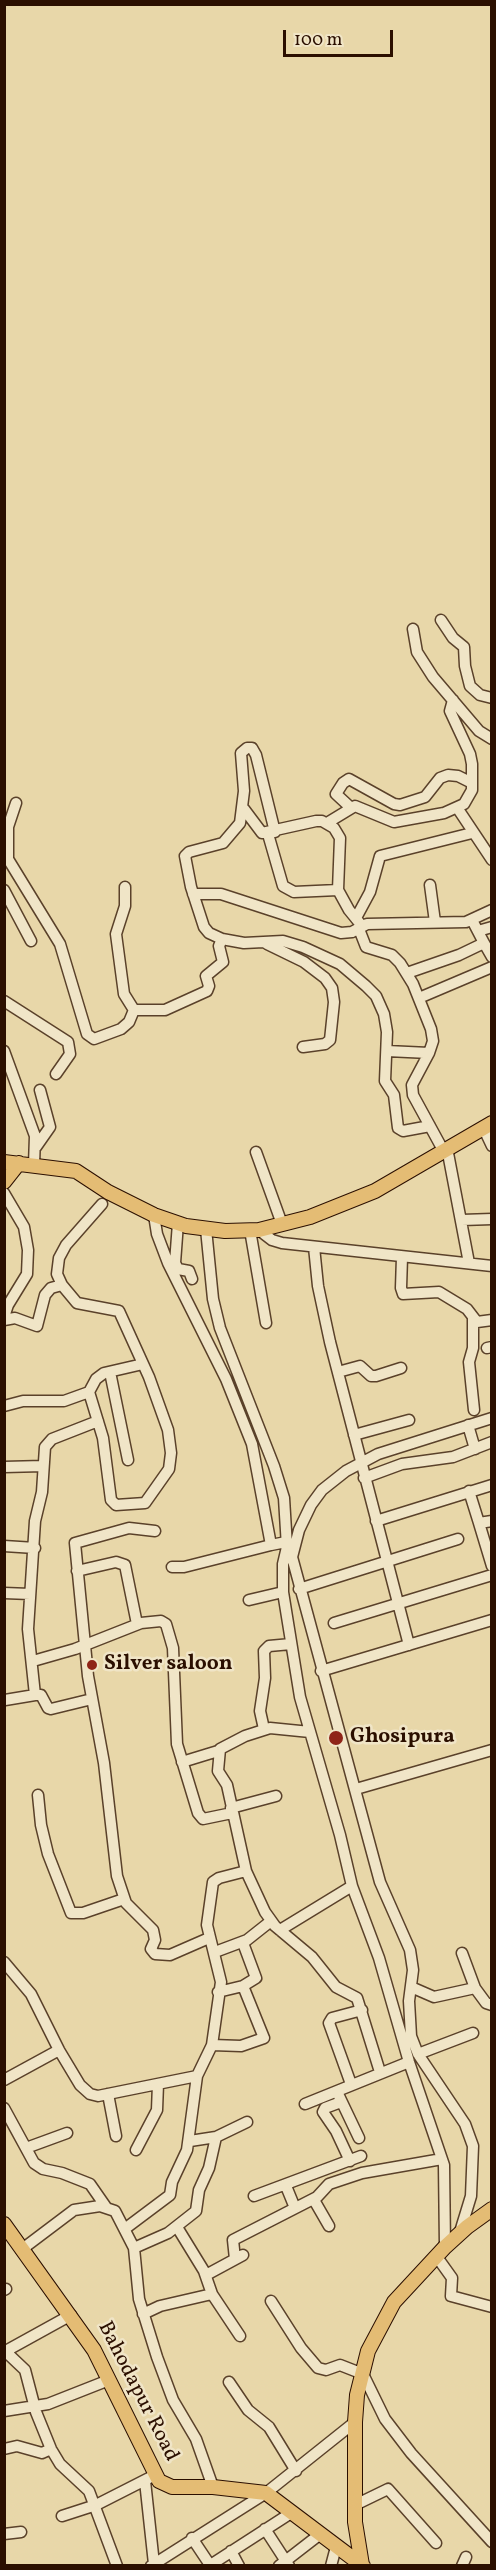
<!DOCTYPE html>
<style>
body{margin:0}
#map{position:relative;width:496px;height:2570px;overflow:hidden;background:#e8d7a9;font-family:Vollkorn,serif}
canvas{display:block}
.frame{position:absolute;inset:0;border:6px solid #2b0f00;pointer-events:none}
.scale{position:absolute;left:283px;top:30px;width:110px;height:27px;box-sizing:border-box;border:3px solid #2b0f00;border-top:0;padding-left:8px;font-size:18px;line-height:21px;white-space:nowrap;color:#2b0f00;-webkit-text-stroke:4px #f0e5c7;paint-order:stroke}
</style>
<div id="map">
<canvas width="496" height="2570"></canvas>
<div class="frame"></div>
<div class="scale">100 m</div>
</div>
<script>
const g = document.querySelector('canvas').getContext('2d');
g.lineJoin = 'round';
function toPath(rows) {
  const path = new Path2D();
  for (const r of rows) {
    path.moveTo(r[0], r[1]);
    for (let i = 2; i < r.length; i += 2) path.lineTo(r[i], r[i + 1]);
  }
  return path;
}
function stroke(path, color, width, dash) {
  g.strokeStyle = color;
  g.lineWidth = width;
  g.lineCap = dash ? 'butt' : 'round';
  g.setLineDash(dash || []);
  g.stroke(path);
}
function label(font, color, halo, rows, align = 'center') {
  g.font = font + ' Vollkorn,serif';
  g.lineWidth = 5;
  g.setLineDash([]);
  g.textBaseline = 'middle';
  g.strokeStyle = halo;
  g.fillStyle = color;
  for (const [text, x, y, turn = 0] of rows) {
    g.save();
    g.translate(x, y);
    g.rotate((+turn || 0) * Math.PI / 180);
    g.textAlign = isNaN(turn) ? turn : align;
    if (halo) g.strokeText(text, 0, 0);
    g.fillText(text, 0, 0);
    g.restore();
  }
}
const minor = toPath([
 [441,620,453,638,464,647,465,666,470,686,480,695,492,698],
 [413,629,417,652,433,677,479,731,492,739],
 [16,803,8,827,8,859,60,944,87,1034,94,1039,121,1029,129,1022,134,1010],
 [350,807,336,794,343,783,349,779,394,804,400,805,425,797,440,778,448,775,458,776,472,783],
 [244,809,262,833,316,821,322,821,334,828,340,838,338,890,349,910,362,926],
 [458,809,492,860],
 [327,823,355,806,394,822,444,813,464,804,472,790,472,764,470,754,450,711,453,700],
 [275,832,256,755,252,748,247,748,241,753,244,791,240,823,223,843,189,852,185,856,191,887,204,927,209,933,222,939,244,943,283,941,303,947,340,964,366,986,376,996,384,1014,387,1032,385,1081,394,1095,398,1128,403,1131,430,1126],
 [268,834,283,886,294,892,338,890],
 [430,885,435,922],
 [125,887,125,906,116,934,124,994,134,1010,165,1010,207,991,209,986,206,976,223,962,219,946,222,939],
 [4,890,31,941],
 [193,894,221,894,341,933,352,932,367,924,466,922,492,910],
 [356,918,370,892,380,856,472,833],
 [359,929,366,947,392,955,400,963,413,984,431,1029,433,1041,429,1053,412,1085,413,1095,443,1150],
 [478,931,492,927],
 [484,943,492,957],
 [267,944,304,962,325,978,332,988,334,1002,330,1040,325,1044,303,1047],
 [407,973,459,955,484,943,472,920],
 [419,998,492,967],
 [4,1001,68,1042,70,1054,56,1074],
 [4,1051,35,1136,34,1165],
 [387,1051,429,1053],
 [483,1127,492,1146],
 [36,1147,50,1127,40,1090],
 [447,1148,469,1263],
 [256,1152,282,1224],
 [4,1193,24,1227,28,1250,27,1274,8,1305,4,1317],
 [154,1215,157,1234,168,1263,226,1379,252,1444,271,1545,286,1542],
 [462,1220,492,1219],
 [178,1223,175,1263,178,1269,189,1271,192,1279],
 [206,1229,213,1299,220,1328,274,1466,284,1498,287,1547,292,1557,380,1882,410,1950,413,1970,409,2001,411,2036,418,2054,465,2124,473,2146,471,2196,460,2232],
 [250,1230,266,1323],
 [259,1230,272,1240,282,1243,492,1266],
 [314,1247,318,1286,330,1342,409,1645],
 [402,1257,401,1288,403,1294,439,1292,467,1309,477,1322,492,1320],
 [473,1318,473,1348,469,1362,474,1410],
 [4,1320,15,1318,37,1326,45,1295,51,1288,62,1285],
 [487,1348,492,1347],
 [110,1372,128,1460],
 [338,1372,360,1366,371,1376,376,1376,401,1368],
 [89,1392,103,1438,111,1500,116,1505,145,1503,169,1469,171,1453,168,1430,149,1377,119,1311,77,1303,62,1285,57,1274,59,1258,66,1245,102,1204],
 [4,1406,23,1401,64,1401,89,1392,96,1379,104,1373,143,1364],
 [468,1425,475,1449],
 [354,1435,409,1420],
 [4,1467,43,1466],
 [364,1478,402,1464,453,1457,492,1442],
 [469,1491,479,1523],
 [376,1521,492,1485],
 [492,1521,479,1523,492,1566],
 [155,1531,129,1528,75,1543,88,1676,104,1763,117,1876,126,1903,153,1930,155,1940,151,1949,155,1954,170,1955,209,1938],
 [4,1546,35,1548],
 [287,1547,283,1564,283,1592,300,1697,340,1835,352,1886,379,1958,409,2062,444,2165,445,2247],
 [292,1557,299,1530,311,1505,322,1490,346,1471,378,1454,492,1418],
 [172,1567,184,1567,271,1545],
 [77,1571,116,1562,125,1565,137,1624],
 [299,1589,458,1539],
 [4,1593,30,1594],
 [249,1600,283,1592],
 [334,1623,492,1575],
 [33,1661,75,1649,141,1623,161,1621,166,1624,173,1648,177,1744,198,1813,203,1819,232,1813],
 [321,1671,492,1620],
 [92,1699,51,1709,48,1708,41,1695,35,1695,28,1629,35,1521,42,1492,45,1447,52,1439,98,1421],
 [5,1700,35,1695],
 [264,1729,260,1711,265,1678,264,1651,269,1646,291,1644],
 [310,1732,270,1728,245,1736,220,1749,218,1771,227,1785,246,1871,265,1912,275,1926,312,1957,336,1987,357,1998,380,2072],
 [182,1762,218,1751],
 [356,1789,492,1750],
 [38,1795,41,1825,48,1854,71,1913,83,1913,124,1899],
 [231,1808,276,1796],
 [280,1930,352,1886],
 [215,1952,247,1940,271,1921],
 [462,1953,475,1988,486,2003,492,2005],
 [4,1962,31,1994,59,2050,80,2085,90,2094,98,2096,197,2076],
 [411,1987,434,1997,475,1988],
 [218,1992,243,1986,256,1978,243,1943],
 [212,2045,241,2046,264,2038,243,1986],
 [418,2054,473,2033],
 [4,2080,59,2050],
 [351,2084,329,2023,332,2018,362,2010],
 [108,2094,116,2136],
 [339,2096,359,2138],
 [341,2102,325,2108,323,2112,336,2131,350,2161],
 [305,2104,409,2062],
 [4,2108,34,2163,43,2169,62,2173,90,2184,106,2207],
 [190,2141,216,2137,247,2122],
 [26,2148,67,2133],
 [136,2150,157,2110,158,2084],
 [286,2186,295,2208],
 [254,2196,361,2156],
 [314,2200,329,2226],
 [177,2227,204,2271,212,2294,240,2336],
 [126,2228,170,2195,172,2182,187,2150,197,2076,212,2045,221,1982,207,1925,213,1882,219,1878,246,1871],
 [134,2248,168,2233,196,2211,199,2190,209,2168,216,2137],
 [21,2250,74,2210,100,2206,115,2211,134,2248,139,2299,157,2357,173,2400,196,2439,213,2487],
 [437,2257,452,2278,451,2296,492,2307],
 [235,2259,233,2240,317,2197,329,2184,362,2173,442,2159],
 [206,2275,243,2255],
 [4,2290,6,2289],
 [271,2301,301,2348,318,2368,326,2370,340,2365,363,2374,385,2419,411,2453,492,2542],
 [143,2314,160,2306,212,2294],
 [4,2352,71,2315],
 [6,2352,25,2370,36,2412,51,2449,60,2464,89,2491,117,2566],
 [229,2382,248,2410,269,2427,296,2471],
 [4,2411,48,2404,109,2380],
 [4,2449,17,2446,42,2453,51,2449],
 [145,2481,154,2564],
 [355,2505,388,2489,436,2543],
 [62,2516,96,2505,155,2475],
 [265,2529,289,2566],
 [4,2534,21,2532],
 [192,2538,210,2565],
 [231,2551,239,2566],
 [151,2566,266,2493,355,2422],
 [209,2566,291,2513],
 [279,2566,319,2535],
 [331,2566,336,2547],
 [462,2566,466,2557]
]);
const major = toPath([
 [4,1162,76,1171,108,1192,154,1215,186,1226,225,1231,259,1230,310,1217,375,1191,492,1123],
 [4,1182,19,1163],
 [4,2224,94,2350,159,2481,172,2487,213,2487,266,2493,363,2566],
 [362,2565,355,2522,355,2422,357,2395,368,2351,394,2302,445,2247,467,2227,492,2209]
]);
const markers = [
 [92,1665,6,"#8f2418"],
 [336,1738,8,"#8f2418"]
];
const poiNames = [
 ["Silver saloon",104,1665],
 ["Ghosipura",350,1738]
];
const streetNames = [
 ["Bahodapur Road",137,2392,63]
];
stroke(minor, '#5a412a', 13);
stroke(major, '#2b0f00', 16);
stroke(minor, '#f0e5c7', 10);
stroke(major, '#e4bc74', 14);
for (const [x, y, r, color] of markers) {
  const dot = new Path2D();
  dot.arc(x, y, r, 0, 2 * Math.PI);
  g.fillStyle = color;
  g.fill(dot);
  stroke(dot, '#f0e5c7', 2);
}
label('bold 21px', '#2b0f00', '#f0e5c7', poiNames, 'left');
label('21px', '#2b0f00', '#f0e5c7', streetNames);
</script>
